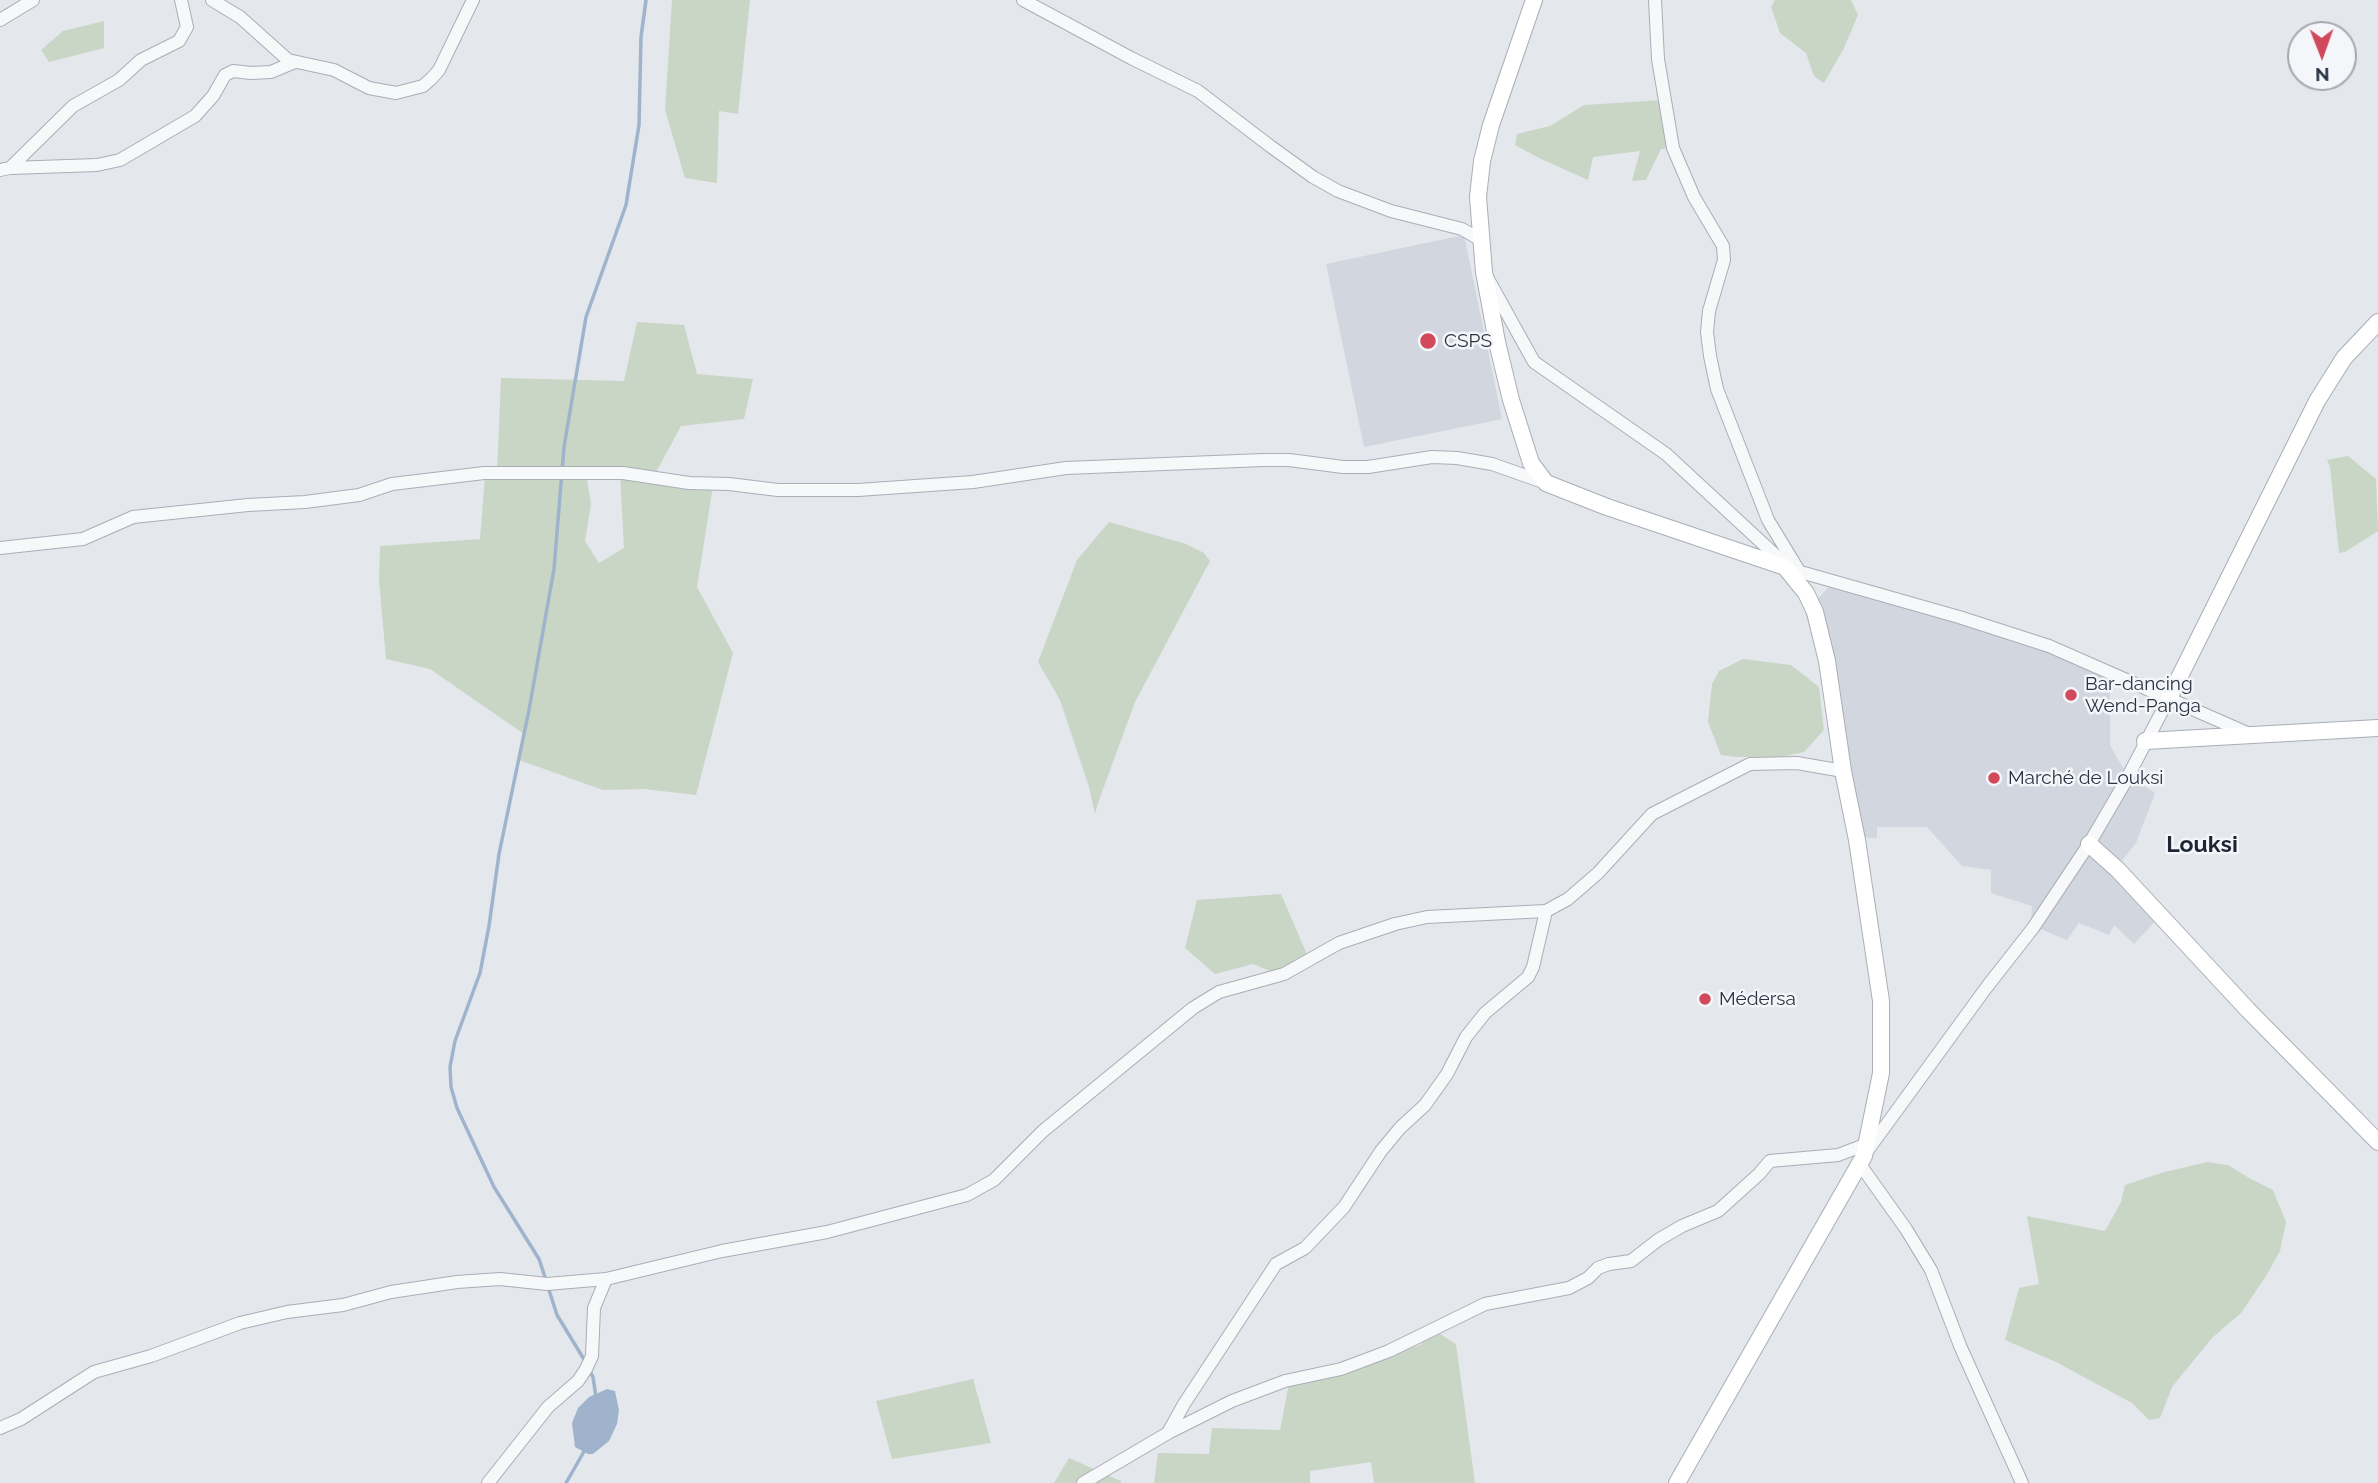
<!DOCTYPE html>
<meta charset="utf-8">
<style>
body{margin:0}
#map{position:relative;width:2378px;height:1483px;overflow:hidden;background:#e4e7ec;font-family:Raleway,sans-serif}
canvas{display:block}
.north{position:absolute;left:2287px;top:21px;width:70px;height:70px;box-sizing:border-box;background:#f4f6f9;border:2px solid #a4a8b1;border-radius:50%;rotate:179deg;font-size:19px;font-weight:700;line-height:28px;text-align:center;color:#2b3445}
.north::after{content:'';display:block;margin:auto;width:24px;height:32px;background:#d1495b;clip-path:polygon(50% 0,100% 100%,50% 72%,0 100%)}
</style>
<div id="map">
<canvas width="2378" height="1483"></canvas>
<div class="north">N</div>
</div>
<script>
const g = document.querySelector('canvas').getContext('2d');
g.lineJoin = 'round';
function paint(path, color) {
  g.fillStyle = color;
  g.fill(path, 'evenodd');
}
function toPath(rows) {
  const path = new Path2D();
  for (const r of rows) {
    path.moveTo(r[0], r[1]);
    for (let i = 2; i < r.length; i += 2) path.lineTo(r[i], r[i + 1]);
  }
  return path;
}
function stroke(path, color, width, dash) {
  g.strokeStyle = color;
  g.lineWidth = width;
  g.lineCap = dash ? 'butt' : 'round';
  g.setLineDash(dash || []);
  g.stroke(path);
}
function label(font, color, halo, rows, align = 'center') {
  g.font = font + ' Raleway,sans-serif';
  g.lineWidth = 5;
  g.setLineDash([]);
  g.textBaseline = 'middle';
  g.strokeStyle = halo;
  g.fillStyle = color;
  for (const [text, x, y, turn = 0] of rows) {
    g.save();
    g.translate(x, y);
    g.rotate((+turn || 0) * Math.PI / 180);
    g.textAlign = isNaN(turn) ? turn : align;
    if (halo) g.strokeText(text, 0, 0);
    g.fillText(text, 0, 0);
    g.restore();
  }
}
const built = toPath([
 [1464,235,1502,419,1364,447,1326,264],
 [1833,582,1924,609,2110,673,2110,745,2127,775,2155,793,2136,843,2115,869,2160,916,2134,944,2114,925,2109,935,2079,923,2067,940,2031,925,2032,906,1991,893,1991,870,1962,866,1927,827,1877,827,1877,838,1852,837,1819,659,1805,613]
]);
const green = toPath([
 [672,0,750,0,738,114,719,111,717,183,685,178,665,110],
 [1775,0,1851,0,1858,15,1844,48,1824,83,1814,76,1806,53,1780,33,1771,7],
 [104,21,104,48,49,62,41,50,63,31],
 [1664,100,1673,148,1661,149,1646,180,1632,181,1640,151,1593,157,1588,180,1541,159,1515,145,1517,134,1550,126,1584,105],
 [637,322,684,325,697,374,753,379,744,419,681,426,653,478,713,486,697,587,733,653,696,795,644,789,603,790,519,760,524,734,430,669,386,659,379,580,380,546,480,539,485,475,497,474,501,378,624,381],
 [586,474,620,474,624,548,599,563,585,541,591,504],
 [2348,456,2376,479,2378,531,2345,552,2339,553,2330,467,2327,460],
 [1109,522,1186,544,1204,553,1210,561,1135,702,1098,803,1095,814,1089,787,1060,700,1038,662,1077,560],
 [1743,659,1791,665,1819,687,1824,730,1804,752,1780,757,1736,757,1721,755,1708,722,1712,684,1719,671],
 [1281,894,1308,957,1285,969,1270,971,1253,964,1215,974,1185,948,1197,900],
 [2207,1162,2228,1165,2249,1178,2273,1190,2286,1222,2280,1251,2266,1276,2241,1313,2212,1338,2172,1387,2160,1418,2149,1420,2132,1403,2056,1362,2005,1340,2019,1288,2039,1284,2027,1216,2105,1231,2121,1202,2125,1185,2161,1173],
 [1434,1330,1456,1344,1475,1483,1374,1483,1371,1462,1310,1471,1310,1483,1154,1483,1158,1453,1209,1454,1212,1428,1280,1430,1289,1383,1420,1345],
 [973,1379,991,1443,892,1459,876,1401],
 [1069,1458,1121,1481,1121,1483,1054,1483]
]);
const water = toPath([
 [607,1389,615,1391,619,1410,617,1424,609,1441,593,1454,588,1454,575,1447,572,1423,578,1408,589,1397]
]);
const stream = toPath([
 [546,1280,539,1259,494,1187,457,1108,451,1087,450,1067,455,1041,480,973,489,926,499,854,529,710,554,569,564,447,586,317,626,205,639,125,641,37,646,0],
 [548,1287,557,1315,585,1361],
 [590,1371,593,1377,596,1397],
 [566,1483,586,1448]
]);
const street = toPath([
 [212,0,240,17,288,60,334,70,369,88,396,93,423,86,432,78,439,70,473,0],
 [1023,0,1131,58,1198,91,1270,146,1313,177,1338,191,1391,211,1462,229,1481,240],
 [1655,0,1658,59,1673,148,1694,197,1723,246,1724,260,1709,311,1707,332,1710,356,1717,389,1768,520,1799,571],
 [0,20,33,0],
 [10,168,73,106,119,80,141,60,179,41,187,27,181,0],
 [0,170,10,168,97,165,120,160,195,116,213,96,225,75,233,71,251,73,271,72,295,62],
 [1488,279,1534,362,1666,454,1786,565],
 [0,548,83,539,133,517,248,505,305,502,359,495,392,484,484,473,623,473,689,483,729,484,778,490,858,490,973,482,1066,468,1263,460,1289,460,1343,467,1368,467,1432,457,1457,458,1492,464,1546,483],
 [1790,569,1959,617,2049,646,2247,733],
 [1865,1154,1986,988,2033,928,2089,844,2124,784,2169,698],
 [1859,1163,1906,1229,1931,1270,1961,1348,2022,1483],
 [0,1428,21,1419,94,1372,151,1356,240,1323,287,1312,343,1305,391,1292,457,1282,500,1279,547,1284,606,1279,722,1251,827,1232,967,1195,994,1180,1043,1131,1193,1008,1219,992,1284,974,1339,943,1395,924,1427,917,1546,911,1568,899,1598,873,1652,814,1750,764,1797,763,1843,771],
 [1168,1433,1232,1401,1285,1381,1341,1369,1389,1351,1485,1304,1569,1288,1588,1278,1598,1268,1609,1264,1631,1261,1658,1240,1682,1226,1718,1211,1759,1174,1770,1161,1838,1155,1867,1144],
 [488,1483,548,1407,578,1381,586,1369,592,1356,594,1308,606,1279],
 [1083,1483,1168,1433,1184,1404,1276,1264,1305,1248,1344,1207,1381,1151,1400,1128,1425,1105,1447,1074,1466,1037,1485,1013,1528,977,1533,967,1546,911]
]);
const secondary = toPath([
 [1534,0,1491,125,1482,161,1478,197,1484,272,1497,342,1511,400,1531,463,1546,483,1607,507,1785,567,1806,593,1815,612,1827,661,1843,771,1857,840,1881,1001,1881,1073,1864,1156,1677,1483],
 [2169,698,2317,401,2344,358,2378,322],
 [2145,741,2378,728],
 [2089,844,2118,870,2248,1010,2378,1142]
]);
const markers = [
 [1428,341,9,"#d1495b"],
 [2071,695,7,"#d1495b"],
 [1994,778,7,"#d1495b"],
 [1705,999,7,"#d1495b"]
];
const poiNames = [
 ["CSPS",1444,341],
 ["Bar-dancing",2085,684],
 ["Wend-Panga",2085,706],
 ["Marché de Louksi",2008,778],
 ["Médersa",1719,999]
];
const quarterNames = [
 ["Louksi",2202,845]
];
paint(built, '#d2d6de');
paint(green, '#c9d6c5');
paint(water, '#9fb4cc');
stroke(stream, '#9fb4cc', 3.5);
stroke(street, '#a9aeb7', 14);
stroke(secondary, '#a9aeb7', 18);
stroke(street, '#f7f8fa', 12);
stroke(secondary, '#fff', 16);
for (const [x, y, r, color] of markers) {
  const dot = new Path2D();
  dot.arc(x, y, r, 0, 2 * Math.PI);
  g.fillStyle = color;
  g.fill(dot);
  stroke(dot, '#f4f6f9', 2.5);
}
label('19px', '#2b3445', '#f4f6f9', poiNames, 'left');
label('bold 23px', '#1d2536', '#f4f6f9', quarterNames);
</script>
